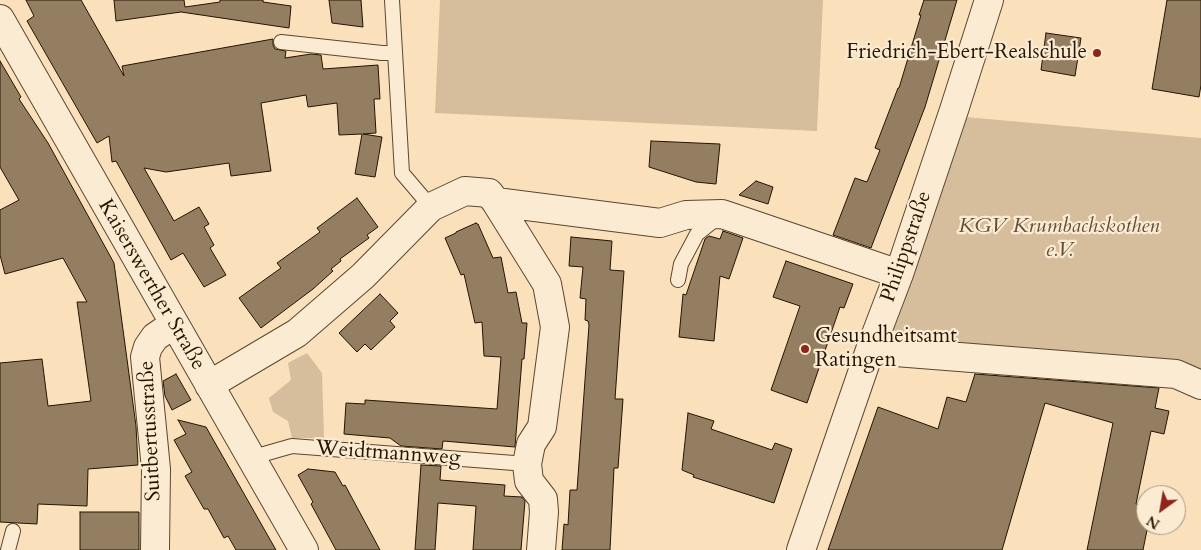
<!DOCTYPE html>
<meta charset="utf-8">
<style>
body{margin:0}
#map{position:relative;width:1201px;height:550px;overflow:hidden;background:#fbe0bc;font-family:Cardo,serif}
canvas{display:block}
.north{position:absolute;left:1136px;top:485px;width:50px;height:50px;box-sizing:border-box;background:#fcebd3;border:1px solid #a6957f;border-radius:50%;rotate:212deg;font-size:14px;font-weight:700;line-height:20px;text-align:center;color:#241401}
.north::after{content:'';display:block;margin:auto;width:18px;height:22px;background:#8f2418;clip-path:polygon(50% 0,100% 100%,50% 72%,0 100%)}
</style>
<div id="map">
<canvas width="1201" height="550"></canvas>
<div class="north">N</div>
</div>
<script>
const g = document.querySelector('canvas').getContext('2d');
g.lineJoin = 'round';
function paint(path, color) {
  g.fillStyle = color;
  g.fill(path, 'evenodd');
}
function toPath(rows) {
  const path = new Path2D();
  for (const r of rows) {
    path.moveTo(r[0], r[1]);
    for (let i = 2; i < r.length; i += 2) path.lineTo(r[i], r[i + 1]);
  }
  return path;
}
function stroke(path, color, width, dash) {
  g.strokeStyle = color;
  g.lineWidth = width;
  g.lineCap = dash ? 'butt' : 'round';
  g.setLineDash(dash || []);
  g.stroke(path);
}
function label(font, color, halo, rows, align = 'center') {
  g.font = font + ' Cardo,serif';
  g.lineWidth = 4.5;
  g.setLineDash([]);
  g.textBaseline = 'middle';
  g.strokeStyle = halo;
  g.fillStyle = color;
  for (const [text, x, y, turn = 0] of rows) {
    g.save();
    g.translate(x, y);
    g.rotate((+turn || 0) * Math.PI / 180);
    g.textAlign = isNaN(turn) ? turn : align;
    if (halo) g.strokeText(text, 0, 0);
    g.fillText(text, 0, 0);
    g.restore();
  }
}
const green = toPath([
 [440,0,823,0,817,131,435,113],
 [965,117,1201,138,1201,369,1184,362,913,343,890,327],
 [307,353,322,373,324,438,292,438,288,421,273,412,269,398,291,380,288,363]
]);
const building = toPath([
 [26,0,81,0,124,76,122,66,273,39,273,45,275,49,286,51,285,58,311,54,321,55,323,69,378,65,380,99,374,99,376,133,363,134,382,137,375,177,355,174,362,134,339,135,337,103,308,107,306,95,261,103,271,171,231,176,229,163,166,172,144,168,174,221,199,207,209,224,204,227,214,245,210,248,226,275,204,287,183,253,171,260,116,161,112,162,109,136,97,143,27,21,34,16,26,0],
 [114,0,184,0,185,7,220,2,220,0,263,0,263,2,291,6,289,28,181,12,116,21,114,0],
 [329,0,361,0,363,27,332,23,329,0],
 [924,0,957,0,925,107,871,248,833,235,855,178,867,182,880,150,875,148,898,88,899,88,921,15,919,15,924,0],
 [1167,0,1201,0,1201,85,1199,97,1152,89,1167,0],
 [1046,33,1081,38,1075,76,1041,70,1046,33],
 [0,61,21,97,19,99,48,143,114,263,136,426,138,465,88,469,87,506,38,504,37,524,0,522,0,363,42,359,48,406,91,401,77,302,87,302,63,258,5,274,0,255,0,210,19,200,0,167,0,61],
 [651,141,720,144,716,184,696,182,649,167,651,141],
 [756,181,773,187,768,204,739,195,756,181],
 [357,198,378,227,367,235,369,238,340,259,341,261,331,269,333,271,313,289,261,328,239,298,281,268,277,263,320,232,317,228,357,198],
 [476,223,477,224,478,224,493,258,501,257,508,293,516,292,522,323,527,323,524,359,522,359,515,447,443,441,442,449,401,446,390,438,344,434,346,403,365,404,365,400,497,409,501,357,484,356,482,322,475,323,464,274,461,275,445,238,456,233,456,232,476,223],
 [723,231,743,238,729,279,720,276,714,341,679,337,683,294,686,295,705,239,709,236,720,239,723,231],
 [571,237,612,241,610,270,624,271,615,399,623,399,618,468,614,468,610,550,562,550,564,524,568,525,570,490,577,490,589,325,588,321,585,320,586,299,580,298,583,267,569,266,571,237],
 [786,261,853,284,844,308,840,307,807,403,771,390,800,306,773,297,786,261],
 [380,294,398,313,390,321,395,327,371,350,365,344,357,352,339,333,380,294],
 [176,374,191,400,172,410,165,396,163,381,176,374],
 [975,374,1159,388,1155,408,1169,411,1164,434,1151,431,1136,504,1146,506,1146,525,1148,525,1143,550,1087,550,1113,423,1045,403,1002,550,828,550,878,407,938,429,947,397,966,402,975,374],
 [688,413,714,421,711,429,772,450,775,443,792,449,774,503,693,477,694,475,682,470,688,413],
 [178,420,206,427,276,550,236,550,228,536,224,538,208,509,204,509,185,476,192,472,174,440,186,434,178,420],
 [421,465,441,466,440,480,505,485,504,496,522,497,525,501,521,550,473,550,476,506,438,503,435,550,415,550,421,465],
 [308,469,335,472,343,486,345,485,380,550,336,550,311,504,313,502,298,475,308,469],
 [80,512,139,512,139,550,80,550,80,512]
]);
const service = toPath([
 [392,0,402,173,431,207],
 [281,42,382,53,395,53],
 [678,280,681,264,697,234,718,217],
 [250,458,292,446,527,464],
 [8,550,13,531]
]);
const minor = toPath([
 [0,19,304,550],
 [496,202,547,284,555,327,542,427,531,444,527,464,529,481,543,499,544,512,541,550],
 [870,350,1176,374,1201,385],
 [209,385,297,333,363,276,431,207,465,191,489,193,496,202,660,223,686,215,722,214,899,274],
 [155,550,156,469,145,357,148,347,155,337,174,324],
 [801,550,870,350,899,274,954,110,989,0]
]);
const markers = [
 [1097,53,5,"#8f2418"],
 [805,349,5,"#8f2418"]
];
const poiNames = [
 ["Friedrich-Ebert-Realschule",1087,53],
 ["Gesundheitsamt",815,337,"left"],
 ["Ratingen",815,361,"left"]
];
const parkNames = [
 ["KGV Krumbachskothen",1059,227],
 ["e.V.",1059,251]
];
const streetNames = [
 ["Philippstraße",907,247,-71],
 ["Kaiserswerther Straße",151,285,60],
 ["Suitbertusstraße",151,431,-93],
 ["Weidtmannweg",388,454,4]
];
paint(green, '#d6bd9c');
paint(building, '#947e62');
stroke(building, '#241401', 1);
stroke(service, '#5a4730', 16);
stroke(minor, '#5a4730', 30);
stroke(service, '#fcebd3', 14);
stroke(minor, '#fcebd3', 28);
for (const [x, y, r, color] of markers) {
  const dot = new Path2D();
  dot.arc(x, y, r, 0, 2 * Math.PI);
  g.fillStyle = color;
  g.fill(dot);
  stroke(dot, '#fcebd3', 2);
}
label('21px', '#241401', '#fcebd3', poiNames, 'right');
label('italic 21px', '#624f37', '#fcebd3', parkNames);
label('21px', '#241401', '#fcebd3', streetNames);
</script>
